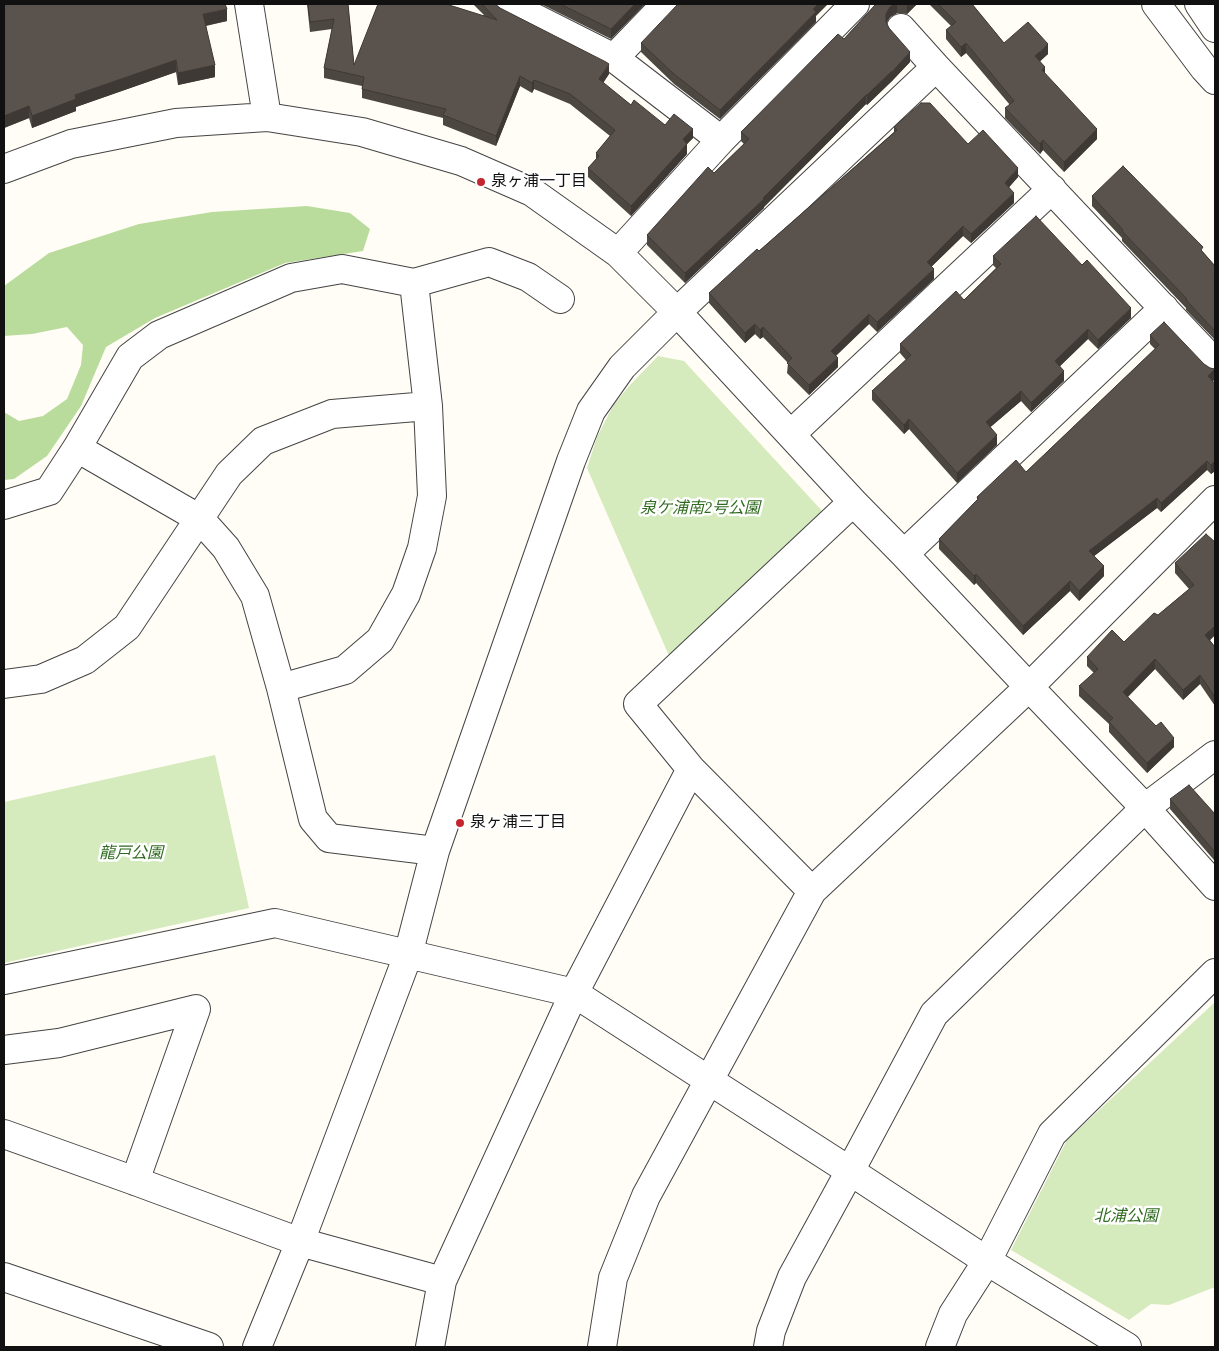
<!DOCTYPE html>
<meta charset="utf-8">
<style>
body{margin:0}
#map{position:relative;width:1219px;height:1351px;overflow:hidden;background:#fffdf5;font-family:"Source Serif 4",serif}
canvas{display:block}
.frame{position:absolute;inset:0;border:5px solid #111;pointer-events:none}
</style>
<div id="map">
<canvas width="1219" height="1351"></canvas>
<div class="frame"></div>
</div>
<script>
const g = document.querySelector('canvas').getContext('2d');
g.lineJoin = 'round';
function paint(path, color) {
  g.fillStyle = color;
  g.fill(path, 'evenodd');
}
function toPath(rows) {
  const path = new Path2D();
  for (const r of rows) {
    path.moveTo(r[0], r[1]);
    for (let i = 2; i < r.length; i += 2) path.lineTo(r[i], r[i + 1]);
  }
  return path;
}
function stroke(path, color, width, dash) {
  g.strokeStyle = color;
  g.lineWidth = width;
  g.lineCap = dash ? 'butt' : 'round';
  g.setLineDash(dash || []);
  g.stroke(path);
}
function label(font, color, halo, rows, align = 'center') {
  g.font = font + ' "Source Serif 4","Noto Sans JP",serif';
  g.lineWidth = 5;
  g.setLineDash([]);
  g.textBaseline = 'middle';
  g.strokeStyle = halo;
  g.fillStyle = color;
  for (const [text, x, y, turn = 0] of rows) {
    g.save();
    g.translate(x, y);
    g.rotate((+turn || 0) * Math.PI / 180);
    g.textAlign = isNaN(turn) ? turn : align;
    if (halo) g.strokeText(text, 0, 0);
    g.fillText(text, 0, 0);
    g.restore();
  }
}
const green = toPath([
 [658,356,684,361,824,513,670,658,587,468,597,437,614,404,631,384],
 [215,755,249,908,4,963,4,802],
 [1215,1002,1215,1287,1169,1305,1151,1304,1129,1320,1011,1250,1067,1140]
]);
const forest = toPath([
 [307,206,350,213,370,229,363,251,285,263,155,318,106,347,81,406,47,456,14,479,4,480,4,412,19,421,43,416,67,399,81,365,83,345,67,327,32,334,4,336,4,286,49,253,139,224,212,212]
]);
const minor = toPath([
 [249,4,267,117],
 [507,4,614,58,721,140],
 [1156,4,1204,68,1215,80],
 [1199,4,1215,28],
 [901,28,936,67],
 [614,58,666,4],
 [4,169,71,144,176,123,267,117,362,132,461,161,532,192,618,253,677,312,853,502,904,554,1029,687,1145,808,1215,886],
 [618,253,721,140,855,4],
 [791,434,1052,189],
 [77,448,200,519,226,548,255,596,281,688,313,819,329,838,435,851],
 [4,505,49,491,77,448,130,357,159,335,291,278,342,269,414,283,489,262,528,277,560,299],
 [904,554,1164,308],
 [4,684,41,679,85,660,127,627,229,474,263,441,332,414,428,406],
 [281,688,345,670,380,640,406,594,422,548,432,496,428,406,414,283],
 [812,891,691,769,638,704,853,502],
 [4,980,275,923,574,993,710,1081,850,1171,987,1261,1127,1347],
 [4,1050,59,1043,196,1009,135,1181],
 [4,1134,135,1181,300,1242,442,1281],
 [4,1277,209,1347],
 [257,1347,300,1242,408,955,435,851,571,461,591,411,622,367,677,312,936,67,1215,363],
 [430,1347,442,1281,574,993,691,769],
 [602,1347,613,1278,646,1196,812,891,1029,687,1215,500],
 [768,1347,771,1331,792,1277,850,1171,934,1014,1145,808,1215,755],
 [940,1347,953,1314,987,1261,1052,1134,1215,973]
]);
const wall = toPath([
 [307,4,348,4,354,65,484,15,473,4,495,4,500,8,609,74,603,83,631,105,665,125,693,138,687,144,687,154,631,216,588,177,588,168,596,159,596,153,610,136,570,104,534,89,532,93,520,86,496,146,443,125,443,118,362,98,362,86,324,78,324,68,332,29,310,32],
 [541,4,645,4,611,39],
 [876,4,917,4,907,14,897,13,890,17,886,23,910,62,892,81,867,105,866,104,764,207,764,208,685,283,647,245,647,235,714,173,744,144,741,141,741,132,844,39],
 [929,4,972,4,1004,43,1048,54,1040,61,1045,74,1097,139,1064,172,1043,150,1040,154,1005,118,1005,108,1010,105,966,53,961,57,946,39,946,30,951,26],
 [4,5,227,21,206,26,215,77,178,85,176,72,76,107,76,111,32,128,29,118,4,128],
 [816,16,816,22,720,119,674,84,641,52,641,43],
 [894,127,968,144,1018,177,1009,187,1014,203,971,243,963,236,931,267,934,279,877,332,869,324,836,356,838,367,809,395,787,373,788,363,763,337,760,339,755,334,745,343,709,303,709,293,759,251,894,132],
 [1092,196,1203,252,1215,266,1215,340,1186,310,1186,308,1122,241,1122,238,1092,206],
 [993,256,1131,318,1098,349,1088,339,1060,366,1064,381,1031,412,1021,401,990,427,997,445,957,483,909,429,904,434,872,400,872,391,906,360,900,353,900,344,964,300,996,268,993,265],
 [1150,335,1210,368,1215,369,1215,379,1213,381,1215,384,1215,471,1211,474,1207,470,1161,512,1157,508,1094,556,1104,576,1079,601,1070,591,1023,635,976,583,974,585,939,549,939,539,977,500,977,497,1026,472,1155,349,1150,344],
 [1215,542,1215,635,1210,640,1215,647,1215,706,1200,684,1183,700,1155,669,1128,697,1174,747,1147,773,1109,732,1109,724,1079,696,1079,686,1094,673,1087,666,1087,657,1124,642,1158,615,1189,589,1175,573,1175,563],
 [1170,799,1215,814,1215,860,1214,860,1170,809]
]);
const shadedWall = toPath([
 [635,4,645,4,611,39,611,29],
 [818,4,828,4,816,16,816,22,720,119,720,110],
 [896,4,897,4,897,13,890,17,886,24,886,14,890,7],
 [907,4,917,4,907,14],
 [227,9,227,21,203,26,203,14],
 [966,43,966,53,961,57,961,47],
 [1048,44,1048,54,1035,66,1035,56],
 [910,52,910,62,892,81,892,72],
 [176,60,176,72,76,107,76,111,32,128,32,116,75,95],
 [609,64,609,74,599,89,599,79],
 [215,65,215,77,178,85,178,73],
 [1045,67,1045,77,1042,70],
 [892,71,892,81,867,105,867,95],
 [520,76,520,86,496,146,496,136],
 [534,80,534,89,532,93,532,83],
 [866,95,866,104,764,207,764,208,685,283,685,273,763,198],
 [29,106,29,118,4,128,4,116],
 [693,129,693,138,687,144,687,154,631,216,631,206,683,139],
 [1097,129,1097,139,1064,172,1064,162],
 [1043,140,1043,150,1040,154,1040,144],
 [1018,168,1018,177,1005,192,1005,183],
 [1014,193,1014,203,971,243,971,234],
 [963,226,963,236,927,271,927,262],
 [934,269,934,279,877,332,877,322],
 [1131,308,1131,318,1098,349,1098,340],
 [869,314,869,324,831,360,831,351],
 [755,324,755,334,745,343,745,333],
 [763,327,763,337,760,339,760,330],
 [1088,329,1088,339,1055,371,1055,361],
 [838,358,838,367,809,395,809,385],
 [1215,369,1215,379,1208,386,1208,376],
 [1064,371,1064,381,1031,412,1031,403],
 [1021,391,1021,401,986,431,986,422],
 [909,419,909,429,904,434,904,425],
 [997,435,997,445,957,483,957,473],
 [1207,461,1207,470,1161,512,1161,503],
 [1215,461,1215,471,1211,474,1211,465],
 [1157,498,1157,508,1089,560,1089,551],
 [1104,566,1104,576,1079,601,1079,591],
 [976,574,976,583,974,585,974,576],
 [1070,581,1070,591,1023,635,1023,626],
 [1215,626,1215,635,1205,645,1205,635],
 [1155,659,1155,669,1123,701,1123,692],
 [1200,675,1200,684,1183,700,1183,690],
 [1174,738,1174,747,1147,773,1147,763]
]);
const building = toPath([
 [8,4,225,4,227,9,203,14,215,65,178,73,176,60,75,95,76,99,32,116,29,106,4,116,4,5,8,4],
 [308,4,348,4,354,65,378,4,446,4,497,20,482,4,495,4,500,8,606,62,609,64,599,79,631,105,634,100,665,125,674,114,693,129,683,139,687,144,631,206,588,168,599,156,596,153,615,130,570,94,534,80,532,83,520,76,496,136,443,115,446,109,362,89,364,77,324,68,334,19,310,22,308,4],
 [560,4,635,4,611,29,560,4],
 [678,4,818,4,813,9,816,12,720,110,674,74,641,43,678,4],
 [876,4,896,4,890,7,886,14,886,22,889,28,910,52,892,72,892,71,867,95,866,95,763,198,764,199,685,273,647,235,708,167,714,173,749,139,741,132,838,34,844,39,876,4],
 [938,4,972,4,1004,43,1028,22,1048,44,1035,56,1045,67,1042,70,1097,129,1064,162,1043,140,1040,144,1005,108,1014,101,966,43,961,47,946,30,956,22,938,4],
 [921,103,930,103,968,144,983,130,1018,168,1005,183,1014,193,971,234,963,226,927,262,934,269,877,322,869,314,831,351,838,358,809,385,787,363,792,358,763,327,760,330,755,324,745,333,709,293,757,249,759,251,897,130,894,127,921,103],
 [1123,166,1203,247,1201,250,1215,266,1215,331,1186,300,1187,299,1122,231,1123,230,1092,196,1123,166],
 [1036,216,1082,265,1087,260,1131,308,1098,340,1088,329,1055,361,1064,371,1031,403,1021,391,986,422,997,435,957,473,909,419,904,425,872,391,911,355,900,344,956,291,964,300,1001,264,993,256,1036,216],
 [1164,322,1204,364,1210,368,1215,369,1208,376,1215,384,1215,461,1211,465,1207,461,1161,503,1157,498,1089,551,1104,566,1079,591,1070,581,1023,626,976,574,974,576,939,539,978,499,977,497,1016,460,1026,472,1159,345,1150,335,1164,322],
 [1206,534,1215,542,1215,626,1205,635,1215,647,1215,697,1200,675,1183,690,1155,659,1123,692,1156,726,1161,722,1174,738,1147,763,1109,722,1113,718,1079,686,1098,669,1087,657,1112,630,1124,642,1154,613,1158,615,1194,585,1175,563,1206,534],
 [1189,785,1215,814,1215,850,1214,851,1170,799,1189,785]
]);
const markers = [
 [481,182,5,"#c4262e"],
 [460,823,5,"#c4262e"]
];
const poiNames = [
 ["泉ヶ浦一丁目",491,182],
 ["泉ヶ浦三丁目",470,823]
];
const parkNames = [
 ["泉ケ浦南2号公園",700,509],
 ["龍戸公園",131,854],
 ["北浦公園",1126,1217]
];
paint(green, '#d5ebbd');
paint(forest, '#b9dc9c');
stroke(minor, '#444', 30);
stroke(minor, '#fff', 28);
paint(wall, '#4d4742');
paint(shadedWall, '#3f3936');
paint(building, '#5a524d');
stroke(building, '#3f3936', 1);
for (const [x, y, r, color] of markers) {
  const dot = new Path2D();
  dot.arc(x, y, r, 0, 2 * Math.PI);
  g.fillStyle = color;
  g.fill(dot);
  stroke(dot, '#fff', 2);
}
label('16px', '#111', '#fff', poiNames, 'left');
label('italic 16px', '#2f6b1f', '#fff', parkNames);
</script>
